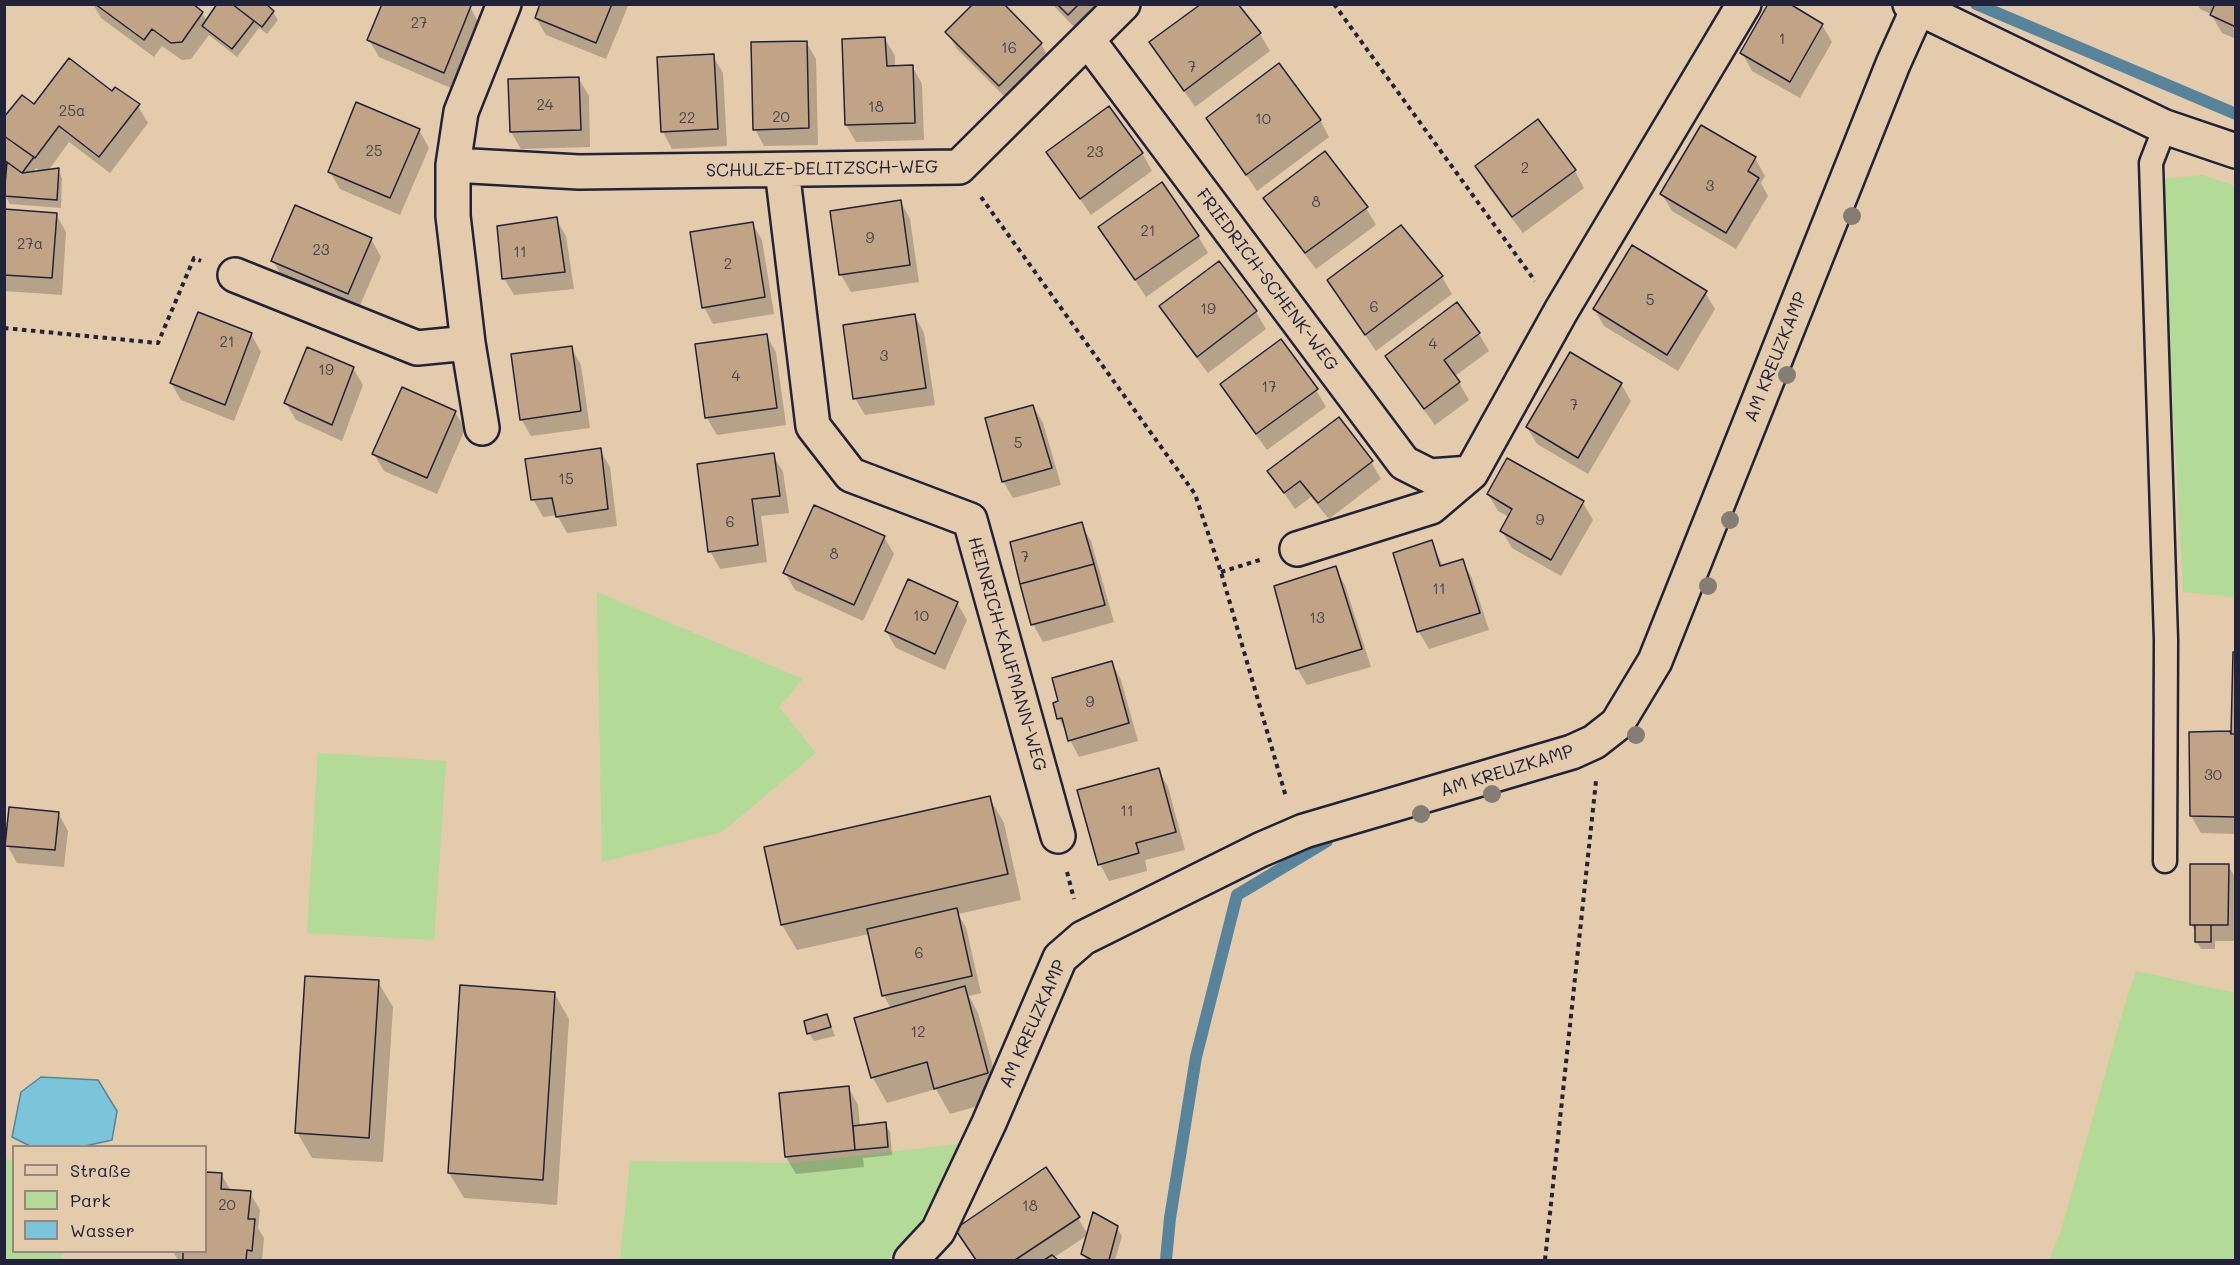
<!DOCTYPE html>
<meta charset="utf-8">
<style>
body{margin:0}
#map{position:relative;width:2240px;height:1265px;overflow:hidden;background:#e3cbab;font-family:Mali,sans-serif}
canvas{display:block}
.frame{position:absolute;inset:0;border:6px solid #22223b;pointer-events:none}
.legend{position:absolute;left:12px;top:1145px;width:195px;height:108px;box-sizing:border-box;background:#e3cbab;border:2px solid #96877e;margin:0;padding:8px 10px;list-style:none;font-size:18px;color:#22223b}
.legend li{display:flex;align-items:center;gap:12px;height:30px}
.legend b{width:30px;border:2px solid #96877e}
</style>
<div id="map">
<canvas width="2240" height="1265"></canvas>
<div class="frame"></div>
<ul class="legend">
<li><b style="height:8px;background:#e3cbab"></b>Straße</li>
<li><b style="height:16px;background:#b3da96"></b>Park</li>
<li><b style="height:16px;background:#7bc5db"></b>Wasser</li>
</ul>
</div>
<script>
const g = document.querySelector('canvas').getContext('2d');
g.lineJoin = 'round';
function paint(path, color) {
  g.fillStyle = color;
  g.fill(path, 'evenodd');
}
function toPath(rows) {
  const path = new Path2D();
  for (const r of rows) {
    path.moveTo(r[0], r[1]);
    for (let i = 2; i < r.length; i += 2) path.lineTo(r[i], r[i + 1]);
  }
  return path;
}
function stroke(path, color, width, dash) {
  g.strokeStyle = color;
  g.lineWidth = width;
  g.lineCap = dash ? 'butt' : 'round';
  g.setLineDash(dash || []);
  g.stroke(path);
}
function label(font, color, halo, rows, align = 'center') {
  g.font = font + ' Mali,sans-serif';
  g.lineWidth = 5;
  g.setLineDash([]);
  g.textBaseline = 'middle';
  g.strokeStyle = halo;
  g.fillStyle = color;
  for (const [text, x, y, turn = 0] of rows) {
    g.save();
    g.translate(x, y);
    g.rotate((+turn || 0) * Math.PI / 180);
    g.textAlign = isNaN(turn) ? turn : align;
    if (halo) g.strokeText(text, 0, 0);
    g.fillText(text, 0, 0);
    g.restore();
  }
}
const green = toPath([
 [2203,175,2235,186,2235,597,2183,592,2161,179],
 [597,592,803,679,779,707,816,753,722,832,602,862],
 [318,753,446,761,434,940,307,933],
 [2136,971,2235,993,2235,1260,2049,1260,2061,1231,2121,1017],
 [965,1143,931,1211,889,1260,620,1260,630,1161,796,1163],
 [5,1159,13,1160,14,1252,63,1252,62,1260,5,1260]
]);
const water = toPath([
 [41,1077,98,1080,117,1111,112,1140,85,1146,30,1146,12,1137,21,1092,41,1077]
]);
const shadow = toPath([
 [93,4,190,4,202,13,207,21,219,4,264,4,273,12,278,20,267,34,259,28,237,57,209,35,191,59,182,60,162,46,154,57,101,18],
 [542,4,627,4,628,6,606,59,546,35,536,18],
 [1052,4,1106,4,1078,31],
 [1236,4,1260,34,1270,51,1195,107,1151,43],
 [2197,4,2236,4,2236,39,2222,33,2211,14,2200,9],
 [470,7,480,25,453,89,379,57,369,40],
 [1822,25,1832,42,1800,98,1752,71,1742,53],
 [947,32,1041,44,1051,61,1010,102,957,49],
 [885,39,895,56,895,67,912,66,922,84,924,140,856,142,846,125],
 [806,42,816,59,818,145,764,146,755,129],
 [713,56,723,73,727,146,672,149,663,132],
 [579,79,589,96,590,147,521,149,511,132],
 [112,93,138,106,148,123,110,173,69,142,48,171,58,170,62,178,61,208,10,204,5,196,8,166,4,164,4,120,35,106],
 [36,168,41,172,32,173],
 [1208,118,1320,120,1329,137,1257,191],
 [419,130,429,148,400,215,340,189,330,172],
 [1048,152,1142,153,1152,171,1091,215],
 [1755,158,1765,176,1761,183,1768,196,1736,249,1672,211,1662,194],
 [1477,167,1575,171,1584,188,1523,233,1486,184],
 [1265,198,1366,208,1376,225,1316,269,1275,215],
 [901,202,910,219,919,282,851,292,841,275,832,212],
 [4,211,56,214,66,232,62,295,4,291],
 [556,219,566,236,574,289,514,295,504,278],
 [752,223,762,240,774,314,713,324,704,307],
 [1100,227,1198,236,1208,253,1146,297],
 [1401,227,1442,277,1452,294,1376,351,1339,297],
 [371,239,381,257,358,310,283,278,273,261],
 [1219,263,1256,312,1266,329,1208,373,1171,324,1161,307],
 [1705,292,1715,309,1678,371,1604,326,1594,309],
 [915,316,924,333,935,405,865,415,855,398],
 [251,334,261,352,234,421,181,400,171,383],
 [1479,334,1489,351,1455,376,1469,400,1435,425,1397,373,1387,356],
 [766,335,776,352,786,425,717,435,707,418],
 [571,347,581,365,590,428,531,436,521,419],
 [353,368,363,385,342,441,296,420,286,403],
 [1222,384,1316,390,1326,407,1267,450,1231,401],
 [1621,384,1631,401,1588,474,1537,444,1527,427],
 [1033,406,1043,423,1061,485,1013,498,1003,481],
 [455,412,465,429,437,494,384,471,374,454],
 [600,450,610,467,617,526,567,533,557,515,543,517,533,499],
 [773,455,783,472,789,513,761,516,767,562,720,569,710,551],
 [1371,462,1381,479,1329,519,1311,497,1295,509,1269,471],
 [1488,494,1583,503,1593,520,1561,576,1512,548,1502,531,1509,517,1498,511],
 [1081,524,1091,541,1114,622,1043,642,1033,624,1012,543],
 [884,537,894,554,863,621,795,590,785,573],
 [1431,542,1443,566,1462,561,1472,578,1489,630,1429,649,1419,632,1395,554],
 [1335,568,1345,585,1371,667,1307,685,1297,668],
 [957,603,967,620,945,670,896,648,886,631],
 [2236,653,2236,834,2201,833,2191,816,2191,733,2232,733],
 [1112,663,1121,680,1138,741,1079,757,1059,719,1055,704],
 [1158,770,1168,787,1185,850,1145,860,1147,871,1109,881,1100,864],
 [989,797,1004,823,1021,900,958,914,966,927,981,993,969,996,978,1013,1002,1099,950,1114,936,1089,887,1103,873,1078,856,1019,891,1009,884,996,869,934,797,950,782,925],
 [58,813,68,831,64,867,17,863,7,845],
 [2228,866,2236,878,2236,941,2215,941,2215,949,2201,949,2196,941,2196,933,2191,924],
 [378,982,393,1007,383,1162,312,1158,297,1132],
 [554,993,569,1019,557,1205,464,1198,449,1173],
 [827,1016,835,1036,814,1041,809,1033],
 [848,1087,858,1105,860,1126,885,1124,890,1132,892,1155,863,1158,864,1167,796,1174,786,1157],
 [206,1173,221,1174,231,1191,250,1193,260,1210,258,1228,264,1238,262,1260,178,1260,173,1252,206,1252],
 [1078,1218,1088,1235,1117,1228,1122,1236,1115,1260,1087,1260,1083,1254,1088,1235,1053,1258,1056,1260,976,1260,957,1229]
]);
const stream = toPath([
 [1976,4,2236,114],
 [1166,1260,1170,1218,1196,1057,1237,895,1327,841]
]);
const building = toPath([
 [95,4,193,4,203,12,182,42,171,43,152,29,144,40,95,4],
 [217,4,232,4,254,21,232,49,202,26,217,4],
 [232,4,266,4,274,11,262,27,232,4],
 [382,4,467,4,471,6,444,73,367,40,382,4],
 [540,4,612,4,596,43,535,18,540,4],
 [973,4,1004,4,1042,43,999,86,945,32,973,4],
 [1057,4,1079,4,1068,15,1057,4],
 [1201,4,1238,4,1261,33,1184,91,1149,42,1201,4],
 [1768,4,1790,4,1823,24,1790,82,1740,53,1768,4],
 [2215,4,2236,4,2236,27,2210,15,2215,4],
 [885,37,887,66,913,65,915,123,845,125,842,39,885,37],
 [807,41,809,128,753,130,751,42,807,41],
 [714,54,718,129,661,132,657,57,714,54],
 [69,58,112,91,115,87,140,104,99,157,59,126,35,158,4,136,4,117,22,95,34,104,69,58],
 [1279,63,1321,120,1246,175,1206,118,1279,63],
 [579,77,581,130,510,132,508,79,579,77],
 [356,102,420,129,390,198,328,172,356,102],
 [1109,106,1143,153,1080,199,1046,152,1109,106],
 [1538,119,1576,170,1512,217,1475,166,1538,119],
 [1701,125,1756,157,1748,171,1759,178,1726,233,1660,194,1701,125],
 [4,136,34,157,22,173,4,160,4,136],
 [1325,151,1368,207,1305,253,1263,198,1325,151],
 [7,162,22,173,59,168,57,200,4,196,7,162],
 [1162,182,1199,236,1135,280,1098,227,1162,182],
 [901,200,910,265,839,275,830,211,901,200],
 [295,205,372,238,348,294,271,261,295,205],
 [4,209,57,213,52,278,4,275,4,209],
 [557,217,565,272,502,279,497,226,557,217],
 [753,222,765,297,702,308,690,232,753,222],
 [1401,225,1443,276,1365,335,1327,280,1401,225],
 [1632,245,1707,291,1667,355,1593,309,1632,245],
 [1219,261,1257,311,1197,357,1159,306,1219,261],
 [1457,302,1480,333,1444,360,1460,382,1424,409,1385,356,1457,302],
 [198,312,252,333,225,405,170,383,198,312],
 [915,314,926,388,853,399,843,325,915,314],
 [767,334,777,408,705,418,695,344,767,334],
 [1281,339,1318,389,1256,434,1220,384,1281,339],
 [572,346,581,411,520,420,511,354,572,346],
 [307,347,354,367,332,425,284,403,307,347],
 [1570,352,1622,383,1578,458,1526,427,1570,352],
 [402,387,456,411,427,478,372,454,402,387],
 [1033,405,1052,468,1002,482,985,418,1033,405],
 [1339,417,1373,461,1318,503,1300,481,1284,493,1267,471,1339,417],
 [601,448,608,509,556,517,552,498,531,500,525,459,601,448],
 [774,453,780,496,752,499,758,545,708,552,697,464,774,453],
 [1507,458,1584,501,1551,560,1500,531,1512,509,1487,494,1507,458],
 [814,505,885,536,854,605,783,573,814,505],
 [1082,522,1094,564,1020,584,1010,542,1082,522],
 [1432,540,1440,566,1463,559,1480,613,1417,632,1393,553,1432,540],
 [1094,564,1105,605,1031,625,1020,584,1094,564],
 [1336,566,1362,649,1296,669,1274,586,1336,566],
 [908,579,958,602,935,654,885,631,908,579],
 [2233,652,2236,652,2236,734,2231,734,2233,652],
 [1112,661,1129,723,1068,741,1062,718,1057,719,1053,703,1058,701,1052,678,1112,661],
 [2230,731,2231,734,2236,734,2236,817,2190,816,2189,732,2230,731],
 [1159,768,1176,832,1136,843,1139,853,1098,865,1077,790,1159,768],
 [990,796,1008,874,781,925,764,847,990,796],
 [9,807,59,812,55,850,5,846,9,807],
 [2190,864,2229,864,2228,925,2190,925,2190,864],
 [957,908,972,976,882,996,867,929,957,908],
 [2195,925,2211,925,2211,942,2195,942,2195,925],
 [305,976,379,980,369,1138,295,1133,305,976],
 [460,985,555,992,543,1180,448,1173,460,985],
 [965,986,988,1073,934,1089,927,1062,871,1078,854,1018,965,986],
 [827,1014,831,1027,807,1034,804,1021,827,1014],
 [849,1086,855,1150,785,1157,779,1093,849,1086],
 [886,1122,888,1147,855,1150,853,1126,886,1122],
 [1046,1167,1080,1217,1015,1260,976,1260,955,1229,1046,1167],
 [206,1172,222,1173,221,1189,251,1191,248,1219,255,1219,252,1251,247,1250,246,1260,183,1260,183,1252,206,1252,206,1172],
 [1093,1212,1118,1226,1109,1260,1092,1260,1081,1254,1093,1212],
 [1052,1255,1058,1260,1044,1260,1052,1255]
]);
const path = toPath([
 [1334,4,1535,281],
 [981,197,1195,494,1221,572,1286,797],
 [4,328,158,343,194,258,201,261],
 [1221,572,1263,559],
 [1067,872,1074,899],
 [1545,1260,1596,781]
]);
const service = toPath([
 [2165,127,2151,163,2166,640,2165,861]
]);
const minor = toPath([
 [504,4,461,112,453,165,579,172,959,167,1123,4],
 [1910,4,2165,127,2236,151],
 [1088,40,1404,463,1430,476,1471,473,1561,311,1744,4],
 [782,170,813,426,851,475,970,520,1058,836],
 [235,275,417,348,468,343,453,216,453,165],
 [468,343,482,428],
 [1297,549,1431,507,1471,473],
 [911,1260,938,1231,989,1123,1060,958,1083,938,1260,850,1304,831,1572,752,1594,742,1617,724,1655,661,1893,64,1920,4]
]);
const trees = [
 [1852,216],
 [1787,375],
 [1730,520],
 [1708,586],
 [1636,735],
 [1492,794],
 [1421,814]
];
const numberNames = [
 ["27",419,23],
 ["1",1782,39],
 ["16",1009,48],
 ["7",1192,67],
 ["24",545,105],
 ["18",876,107],
 ["25a",72,111],
 ["20",781,117],
 ["22",687,118],
 ["10",1263,119],
 ["25",374,151],
 ["23",1095,152],
 ["2",1525,168],
 ["3",1710,186],
 ["8",1316,202],
 ["21",1148,231],
 ["9",870,238],
 ["27a",30,244],
 ["23",321,250],
 ["11",520,252],
 ["2",728,264],
 ["5",1650,300],
 ["6",1374,307],
 ["19",1208,309],
 ["21",227,342],
 ["4",1433,344],
 ["3",884,356],
 ["19",326,370],
 ["4",736,376],
 ["17",1269,387],
 ["7",1574,405],
 ["5",1018,443],
 ["15",566,479],
 ["9",1540,520],
 ["6",730,522],
 ["8",834,554],
 ["7",1025,557],
 ["11",1439,589],
 ["10",921,616],
 ["13",1317,618],
 ["9",1090,702],
 ["30",2213,775],
 ["11",1127,811],
 ["6",919,953],
 ["12",918,1032],
 ["20",227,1205],
 ["18",1030,1206]
];
const streetNames = [
 ["SCHULZE-DELITZSCH-WEG",822,169,-1],
 ["FRIEDRICH-SCHENK-WEG",1267,280,53],
 ["AM KREUZKAMP",1776,357,-68],
 ["HEINRICH-KAUFMANN-WEG",1007,654,74],
 ["AM KREUZKAMP",1507,771,-17],
 ["AM KREUZKAMP",1033,1024,-66]
];
paint(green, '#b3da96');
paint(water, '#7bc5db');
stroke(water, '#57849b', 1.5);
paint(shadow, '#0003');
stroke(stream, '#57849b', 12);
paint(building, '#c0a485');
stroke(building, '#22223b', 1.5);
stroke(service, '#22223b', 27);
stroke(minor, '#22223b', 38);
stroke(path, '#22223b', 4, [4.5, 4.5]);
stroke(service, '#e3cbab', 22);
stroke(minor, '#e3cbab', 33);
g.fillStyle = '#857d75';
for (const [x, y] of trees) {
  g.beginPath();
  g.arc(x, y, 9, 0, 2 * Math.PI);
  g.fill();
}
label('15px', '#4a424e', null, numberNames);
label('18px', '#22223b', '#e3cbab', streetNames);
</script>
